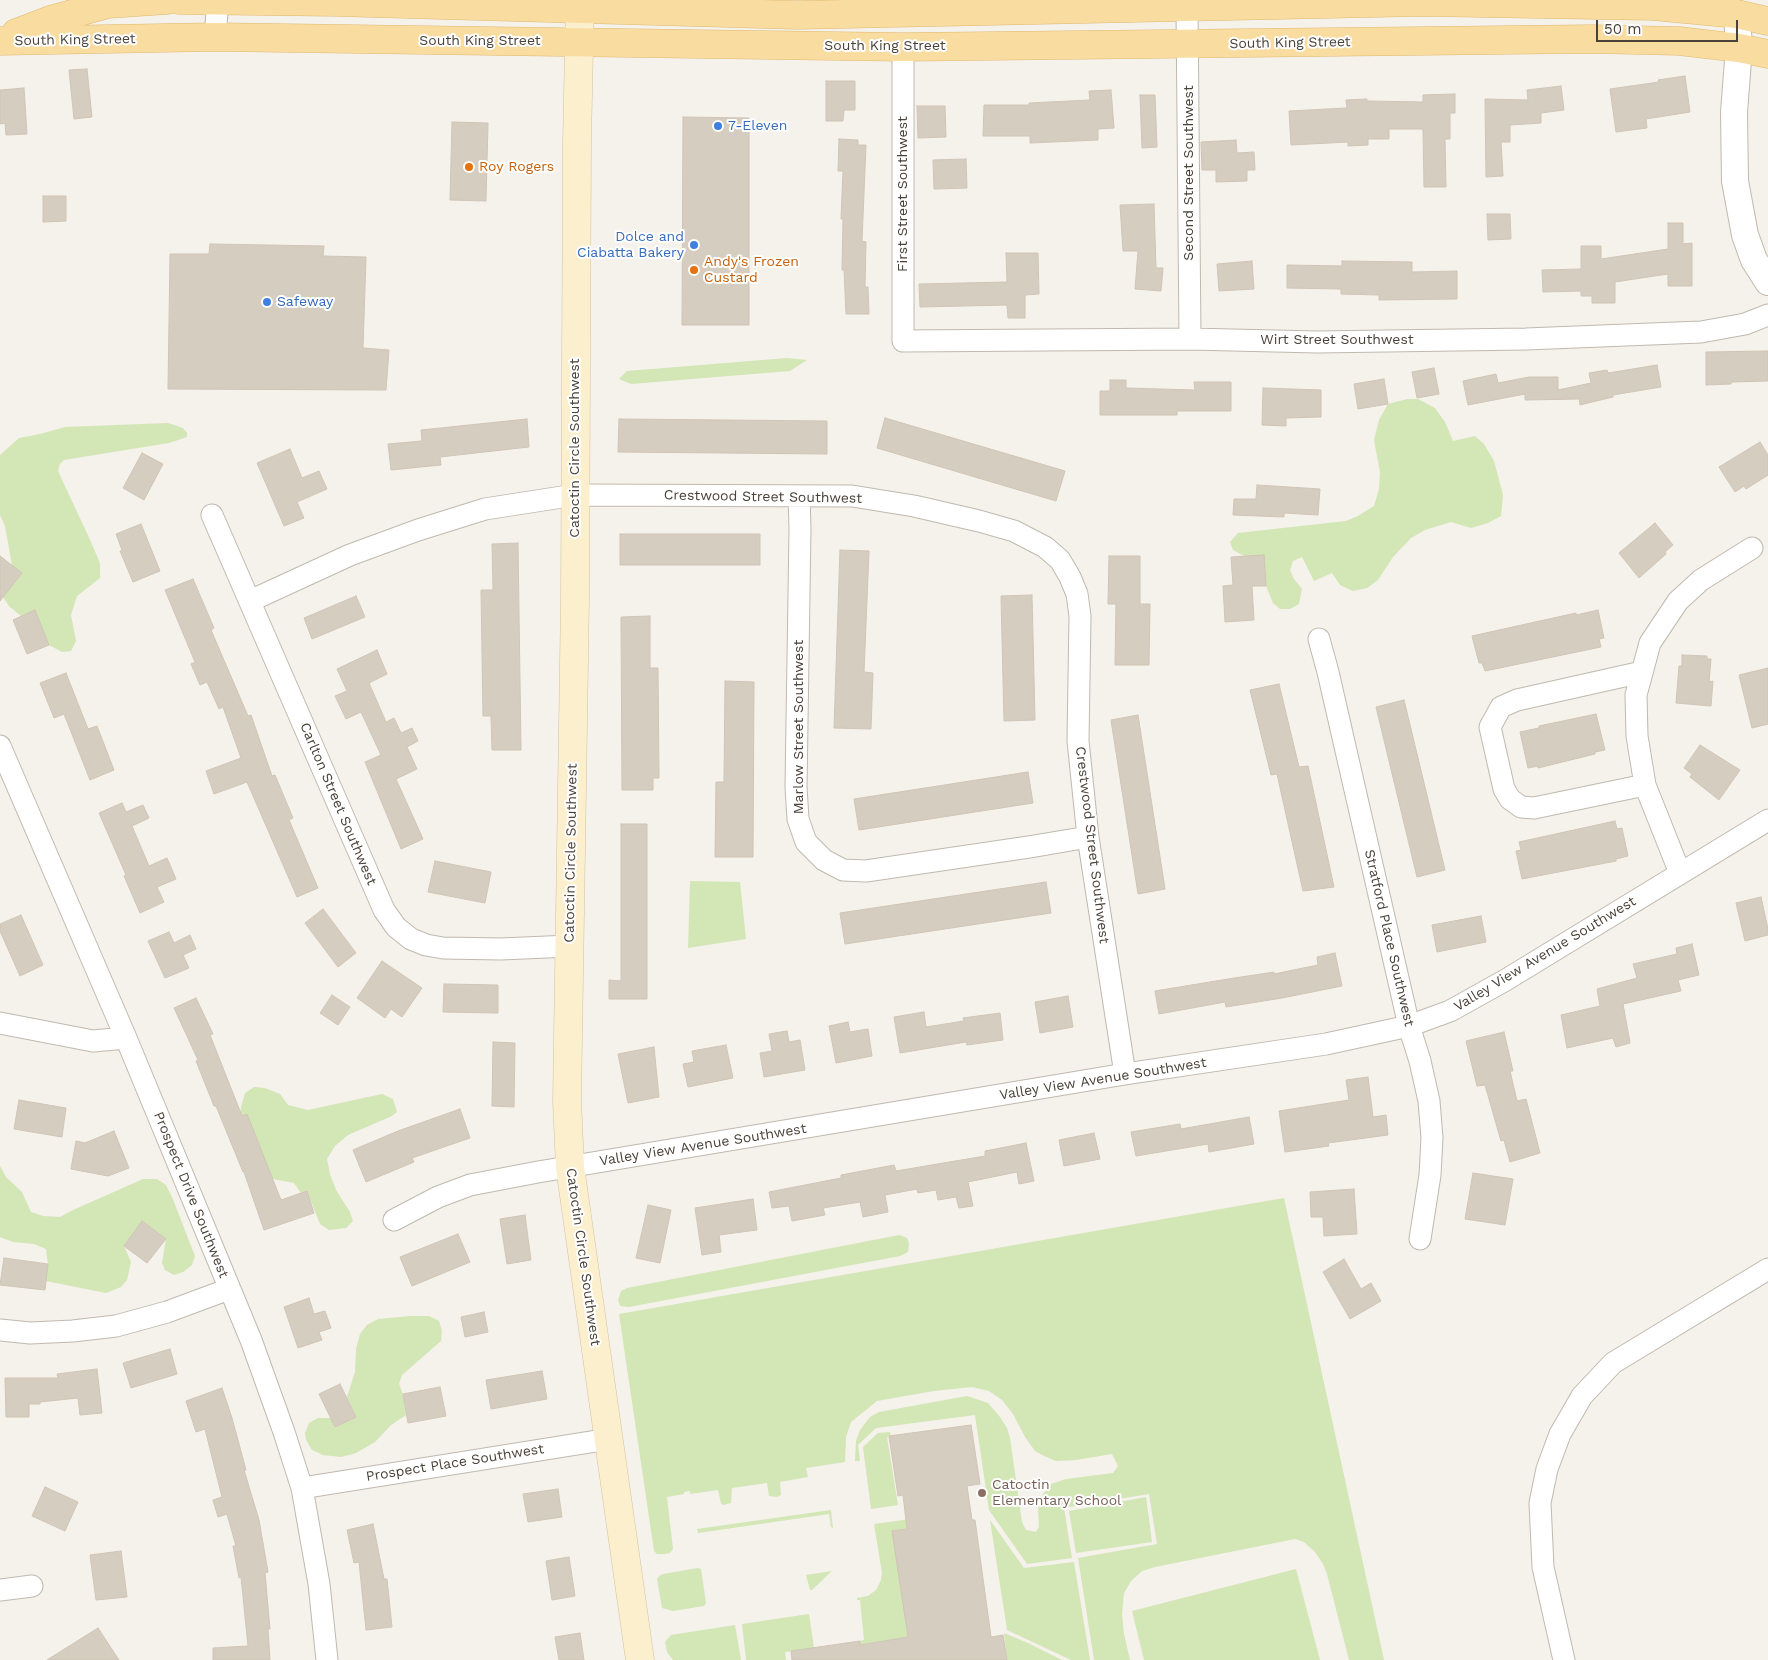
<!DOCTYPE html>
<style>
body{margin:0}
#map{position:relative;width:1768px;height:1660px;overflow:hidden;background:#f5f1eb;font-family:"Work Sans",sans-serif}
canvas{display:block}
.scale{position:absolute;left:1596px;top:20px;width:142px;height:22px;box-sizing:border-box;border:2px solid #494239;border-top:0;padding-left:6px;font-size:15px;line-height:18px;white-space:nowrap;color:#494239;-webkit-text-stroke:4px #fff;paint-order:stroke}
</style>
<div id="map">
<canvas width="1768" height="1660"></canvas>
<div class="scale">50 m</div>
</div>
<script>
const g = document.querySelector('canvas').getContext('2d');
g.lineJoin = 'round';
function paint(path, color) {
  g.fillStyle = color;
  g.fill(path, 'evenodd');
}
function toPath(rows) {
  const path = new Path2D();
  for (const r of rows) {
    path.moveTo(r[0], r[1]);
    for (let i = 2; i < r.length; i += 2) path.lineTo(r[i], r[i + 1]);
  }
  return path;
}
function stroke(path, color, width, dash) {
  g.strokeStyle = color;
  g.lineWidth = width;
  g.lineCap = dash ? 'butt' : 'round';
  g.setLineDash(dash || []);
  g.stroke(path);
}
function label(font, color, halo, rows, align = 'center') {
  g.font = font + ' "Work Sans",sans-serif';
  g.lineWidth = 4;
  g.setLineDash([]);
  g.textBaseline = 'middle';
  g.strokeStyle = halo;
  g.fillStyle = color;
  for (const [text, x, y, turn = 0] of rows) {
    g.save();
    g.translate(x, y);
    g.rotate((+turn || 0) * Math.PI / 180);
    g.textAlign = isNaN(turn) ? turn : align;
    if (halo) g.strokeText(text, 0, 0);
    g.fillText(text, 0, 0);
    g.restore();
  }
}
const green = toPath([
 [787,358,807,360,790,371,631,384,619,379,627,371],
 [1407,399,1418,399,1435,408,1445,422,1453,441,1475,436,1484,444,1494,461,1503,495,1501,516,1488,523,1471,528,1451,522,1425,530,1411,538,1393,557,1378,580,1367,588,1353,591,1340,585,1332,573,1314,581,1302,557,1293,561,1290,570,1294,579,1302,589,1299,604,1290,609,1280,609,1273,603,1266,586,1244,556,1233,550,1230,542,1238,533,1346,521,1358,516,1374,506,1379,489,1380,472,1374,440,1379,420,1388,404],
 [168,423,183,428,187,433,187,437,169,443,64,460,60,464,58,471,91,542,100,563,100,578,77,596,71,615,76,641,71,651,62,652,49,645,35,611,21,616,9,606,3,597,12,565,5,526,0,515,0,455,19,438,40,434,65,427],
 [690,881,740,882,746,939,688,948],
 [254,1087,265,1088,280,1094,288,1105,308,1110,382,1094,393,1099,397,1112,392,1116,348,1135,335,1146,327,1159,330,1174,336,1190,350,1212,353,1221,346,1228,329,1230,320,1224,307,1191,301,1193,294,1183,273,1179,240,1117,241,1107,245,1093],
 [0,1166,6,1177,22,1192,31,1212,43,1216,60,1217,73,1210,143,1179,157,1179,166,1185,172,1197,195,1256,192,1265,183,1272,174,1275,165,1270,162,1263,166,1239,142,1221,124,1246,131,1262,127,1280,121,1287,106,1293,46,1281,48,1264,46,1249,34,1244,13,1242,0,1237],
 [1284,1198,1384,1660,1349,1660,1327,1574,1323,1564,1315,1552,1304,1542,1295,1539,1155,1567,1142,1571,1131,1581,1124,1593,1122,1614,1124,1634,1130,1660,1094,1660,1078,1558,1157,1544,1149,1494,1064,1508,1072,1558,1027,1564,989,1510,975,1415,876,1428,858,1445,860,1461,855,1461,856,1441,860,1430,870,1417,879,1412,967,1396,988,1403,1000,1417,1007,1428,1010,1438,1022,1522,1026,1530,1036,1532,1039,1527,1038,1508,1043,1494,1051,1484,1066,1479,1113,1473,1118,1466,1112,1454,1076,1460,1056,1461,1044,1456,1035,1451,1025,1437,1013,1414,1002,1400,989,1391,972,1387,934,1391,877,1401,851,1422,846,1437,845,1462,806,1468,808,1477,780,1482,781,1495,777,1497,769,1496,767,1483,732,1488,731,1503,723,1505,721,1503,718,1490,690,1494,690,1491,684,1492,684,1494,667,1497,673,1549,670,1553,665,1554,657,1554,654,1551,619,1314],
 [899,1235,907,1238,909,1243,908,1252,900,1256,629,1307,620,1306,618,1300,621,1291,627,1288],
 [411,1316,429,1316,439,1321,442,1331,441,1341,402,1375,399,1384,403,1394,406,1415,391,1425,375,1442,356,1453,341,1457,323,1455,312,1450,306,1440,305,1433,309,1423,318,1418,331,1418,335,1427,356,1417,347,1397,355,1372,356,1349,360,1334,367,1325,378,1319],
 [890,1432,891,1436,887,1437,898,1505,871,1509,863,1447,878,1433],
 [1146,1497,1152,1542,1076,1553,1069,1511],
 [831,1510,833,1528,831,1527,829,1514,698,1533,697,1529],
 [911,1519,912,1528,893,1531,908,1637,860,1645,860,1641,864,1640,860,1600,857,1600,857,1598,868,1596,876,1590,881,1580,882,1573,874,1524],
 [990,1520,1024,1568,1074,1562,1090,1660,1071,1660,1007,1630],
 [698,1568,701,1569,706,1603,704,1606,673,1611,662,1608,657,1579,659,1576,663,1574],
 [1296,1569,1320,1660,1144,1660,1132,1611],
 [832,1571,812,1590,810,1590,806,1575],
 [809,1614,814,1648,785,1652,786,1660,746,1660,742,1624],
 [735,1625,741,1660,673,1660,667,1652,665,1642,671,1635],
 [1004,1633,1028,1643,1062,1660,1007,1660]
]);
const building = toPath([
 [87,69,92,117,74,119,69,70,87,69],
 [1685,76,1690,112,1646,119,1647,128,1616,132,1610,89,1659,82,1658,80,1685,76],
 [826,81,855,81,855,110,844,110,843,121,826,121,826,81],
 [1561,86,1564,110,1541,113,1541,123,1510,125,1510,142,1501,142,1503,176,1486,177,1485,99,1528,100,1527,90,1561,86],
 [24,88,27,134,6,135,5,123,0,124,0,90,24,88],
 [1111,90,1114,128,1098,129,1098,140,1030,143,1030,136,983,136,984,105,1029,105,1029,103,1090,100,1089,91,1111,90],
 [1455,94,1455,113,1450,113,1450,139,1445,139,1446,187,1424,187,1423,129,1389,129,1389,139,1368,139,1368,145,1348,146,1348,142,1291,145,1289,111,1347,108,1346,100,1367,99,1367,101,1423,102,1423,95,1455,94],
 [1140,95,1155,95,1157,147,1142,148,1140,95],
 [917,106,945,106,946,137,918,138,917,106],
 [683,117,749,118,749,325,682,325,683,117],
 [452,122,488,123,486,201,450,200,452,122],
 [839,139,858,140,858,145,866,145,862,241,866,242,865,287,868,287,869,314,846,314,844,270,842,270,843,219,841,219,843,171,838,171,839,139],
 [1236,140,1237,153,1254,152,1255,170,1247,170,1247,181,1216,182,1216,170,1202,170,1201,142,1236,140],
 [966,159,967,188,934,189,933,160,966,159],
 [43,196,66,196,66,221,43,222,43,196],
 [1154,204,1156,268,1163,268,1161,291,1135,289,1138,251,1123,251,1120,205,1154,204],
 [1487,214,1510,214,1511,239,1488,240,1487,214],
 [1668,223,1683,223,1683,244,1692,243,1692,286,1668,286,1668,274,1615,282,1615,303,1592,303,1592,296,1581,296,1581,291,1543,292,1542,270,1581,269,1581,246,1601,246,1601,259,1668,249,1668,223],
 [210,244,324,246,323,256,366,257,363,348,389,350,386,390,168,389,170,254,209,254,210,244],
 [1006,253,1038,253,1039,294,1025,295,1025,318,1008,318,1007,305,920,307,919,284,1007,282,1006,253],
 [1252,261,1254,289,1219,291,1217,264,1252,261],
 [1342,261,1412,262,1412,272,1457,271,1457,299,1379,300,1379,295,1341,294,1341,289,1287,288,1287,265,1342,266,1342,261],
 [1768,351,1768,381,1731,382,1731,384,1706,385,1706,352,1768,351],
 [1657,365,1661,387,1613,395,1613,397,1580,405,1579,399,1525,400,1525,394,1468,405,1463,381,1496,374,1498,383,1529,377,1558,377,1558,390,1591,383,1589,373,1607,370,1608,373,1657,365],
 [1434,368,1439,394,1417,398,1412,372,1434,368],
 [1384,379,1388,404,1358,409,1354,384,1384,379],
 [1110,380,1126,380,1126,388,1195,390,1194,382,1231,382,1231,411,1177,411,1177,415,1100,415,1100,391,1110,391,1110,380],
 [1263,388,1321,390,1321,417,1286,418,1286,426,1262,425,1263,388],
 [885,418,1065,471,1056,501,877,448,885,418],
 [527,419,529,447,440,457,441,465,391,470,388,444,422,441,421,430,527,419],
 [619,419,827,421,827,454,618,452,619,419],
 [1760,442,1768,455,1768,475,1746,489,1744,486,1735,492,1719,467,1760,442],
 [290,449,302,478,319,471,327,489,297,502,304,518,284,526,257,463,290,449],
 [142,453,163,464,144,500,123,488,142,453],
 [1257,485,1320,489,1318,515,1284,513,1284,517,1233,515,1234,499,1256,499,1257,485],
 [1655,523,1673,545,1665,552,1666,554,1639,578,1619,553,1655,523],
 [141,524,160,571,133,582,120,551,122,550,116,534,141,524],
 [620,534,760,534,760,565,620,565,620,534],
 [518,543,521,750,492,750,491,716,483,716,481,590,493,590,492,544,518,543],
 [840,550,869,551,864,672,873,673,871,729,834,728,840,550],
 [1264,555,1266,586,1252,586,1254,620,1225,622,1223,586,1233,585,1231,557,1264,555],
 [0,556,22,573,0,601,0,556],
 [1109,556,1140,556,1140,604,1150,604,1149,665,1115,665,1116,604,1108,604,1109,556],
 [193,579,214,628,211,630,248,716,251,715,272,776,275,775,293,818,289,820,318,888,297,897,247,782,214,794,206,771,241,758,223,707,219,709,207,682,200,685,191,664,195,662,165,590,193,579],
 [1032,595,1035,720,1004,721,1001,596,1032,595],
 [356,596,365,617,312,639,304,618,356,596],
 [35,610,49,645,27,654,13,620,35,610],
 [1598,610,1604,638,1599,639,1601,647,1485,671,1482,663,1479,663,1472,636,1576,613,1576,615,1598,610],
 [650,616,650,668,658,668,659,778,653,778,653,790,622,790,621,617,650,616],
 [377,650,387,674,369,683,386,722,394,718,401,733,412,728,418,741,407,747,417,769,396,779,423,839,401,849,365,762,381,755,361,712,346,719,335,696,347,691,337,669,377,650],
 [1682,655,1707,656,1707,659,1711,659,1709,682,1713,681,1711,706,1676,703,1679,666,1682,666,1682,655],
 [1768,668,1768,724,1752,728,1739,675,1768,668],
 [66,673,88,729,97,726,114,770,90,780,64,714,54,718,40,683,66,673],
 [725,681,754,682,753,857,715,857,716,782,724,782,725,681],
 [1279,684,1299,767,1308,766,1334,887,1303,891,1277,774,1271,775,1250,690,1279,684],
 [1404,700,1445,870,1417,877,1376,707,1404,700],
 [1596,714,1605,750,1595,752,1595,754,1538,768,1538,766,1528,768,1520,732,1539,728,1539,726,1596,714],
 [1138,715,1165,889,1138,894,1111,720,1138,715],
 [1700,745,1740,770,1719,800,1690,777,1692,774,1684,768,1700,745],
 [1028,772,1033,803,859,830,854,799,1028,772],
 [122,803,126,812,143,805,149,818,132,826,149,866,167,858,176,879,157,887,164,902,140,913,124,876,126,875,99,813,122,803],
 [1615,821,1617,829,1622,828,1628,856,1616,859,1616,861,1522,879,1516,851,1521,850,1519,842,1615,821],
 [621,824,647,824,647,999,609,999,609,980,621,981,621,824],
 [435,861,491,872,485,903,428,892,435,861],
 [1046,882,1051,913,845,944,840,913,1046,882],
 [1761,897,1768,929,1768,935,1745,941,1736,903,1761,897],
 [323,909,356,953,338,967,305,923,323,909],
 [21,915,43,965,20,976,0,931,0,924,21,915],
 [1481,916,1486,942,1437,952,1432,925,1481,916],
 [169,932,174,943,190,935,196,949,183,955,189,968,165,978,148,941,169,932],
 [1692,944,1699,975,1678,980,1681,991,1623,1004,1630,1043,1616,1047,1613,1038,1567,1048,1561,1015,1600,1006,1597,989,1637,978,1633,964,1677,954,1676,948,1692,944],
 [1335,953,1342,986,1282,998,1226,1007,1225,1002,1159,1014,1155,991,1228,979,1274,972,1274,974,1318,965,1317,957,1335,953],
 [382,961,422,988,402,1017,391,1009,385,1018,357,998,382,961],
 [444,984,498,985,498,1013,443,1012,444,984],
 [332,995,350,1007,338,1025,320,1013,332,995],
 [1068,996,1073,1027,1040,1033,1035,1002,1068,996],
 [196,998,213,1034,210,1035,242,1116,247,1114,281,1200,307,1191,314,1213,264,1230,244,1172,243,1172,216,1106,214,1106,196,1061,198,1060,174,1008,196,998],
 [924,1012,926,1027,964,1021,963,1018,1000,1013,1003,1040,967,1045,966,1042,900,1053,894,1017,924,1012],
 [848,1022,850,1032,868,1029,872,1056,836,1063,829,1026,848,1022],
 [787,1031,789,1042,800,1040,805,1070,764,1077,760,1053,772,1051,769,1034,787,1031],
 [1504,1032,1513,1071,1510,1071,1517,1101,1526,1099,1540,1153,1510,1162,1504,1140,1501,1141,1485,1085,1477,1086,1466,1041,1504,1032],
 [493,1042,515,1043,514,1107,492,1106,493,1042],
 [726,1045,733,1078,688,1087,683,1064,694,1062,692,1051,726,1045],
 [654,1047,659,1097,628,1103,618,1054,654,1047],
 [1368,1077,1373,1117,1386,1115,1388,1135,1328,1143,1329,1146,1285,1152,1279,1111,1349,1100,1346,1080,1368,1077],
 [19,1100,66,1108,62,1137,14,1129,19,1100],
 [460,1109,470,1138,412,1158,414,1162,366,1182,353,1150,398,1131,460,1109],
 [1249,1117,1254,1144,1209,1152,1208,1144,1136,1156,1131,1132,1180,1124,1181,1129,1249,1117],
 [114,1131,129,1168,108,1176,71,1169,76,1141,85,1143,114,1131],
 [1094,1133,1100,1159,1064,1166,1059,1140,1094,1133],
 [1026,1143,1034,1181,1019,1184,1017,1172,968,1182,973,1206,959,1208,956,1197,938,1200,936,1190,918,1193,917,1189,885,1195,888,1212,863,1217,860,1202,823,1208,825,1215,792,1221,789,1206,772,1208,769,1192,841,1178,841,1175,894,1165,896,1171,985,1156,985,1151,1026,1143],
 [1473,1173,1513,1179,1505,1225,1465,1219,1473,1173],
 [1354,1189,1357,1234,1324,1236,1323,1217,1311,1217,1310,1192,1354,1189],
 [753,1199,757,1230,719,1235,721,1252,702,1255,695,1208,753,1199],
 [648,1205,671,1210,660,1263,636,1258,648,1205],
 [525,1215,531,1260,507,1264,500,1219,525,1215],
 [142,1221,166,1239,147,1263,124,1246,142,1221],
 [458,1234,470,1262,412,1286,400,1257,458,1234],
 [4,1258,48,1264,45,1290,0,1285,4,1258],
 [1344,1259,1361,1289,1371,1283,1381,1301,1350,1319,1323,1272,1344,1259],
 [309,1298,314,1314,325,1311,331,1328,319,1332,322,1340,298,1348,284,1307,309,1298],
 [484,1312,488,1332,465,1337,461,1317,484,1312],
 [170,1349,177,1374,131,1388,123,1363,170,1349],
 [97,1369,102,1413,80,1415,78,1398,40,1402,40,1404,29,1404,29,1417,6,1417,5,1378,58,1378,57,1374,97,1369],
 [542,1371,547,1399,491,1409,486,1380,542,1371],
 [340,1384,356,1417,335,1427,319,1394,340,1384],
 [440,1387,446,1416,408,1423,403,1394,440,1387],
 [222,1388,232,1418,246,1470,244,1470,259,1520,268,1572,265,1573,270,1629,268,1629,270,1660,213,1660,213,1648,248,1646,241,1577,239,1578,233,1546,236,1546,227,1514,218,1517,213,1500,222,1497,205,1429,196,1432,186,1401,222,1388],
 [971,1425,980,1484,967,1486,972,1520,975,1520,991,1637,1003,1635,1007,1660,792,1660,791,1651,860,1641,860,1645,908,1637,892,1531,907,1529,903,1495,898,1496,889,1436,971,1425],
 [45,1487,78,1502,65,1531,32,1516,45,1487],
 [558,1489,562,1517,528,1522,523,1494,558,1489],
 [373,1524,384,1579,387,1579,392,1627,366,1630,359,1562,354,1563,347,1530,373,1524],
 [121,1551,127,1597,96,1600,90,1555,121,1551],
 [569,1557,575,1596,552,1600,546,1561,569,1557],
 [98,1628,119,1660,47,1660,98,1628],
 [580,1633,584,1660,559,1660,555,1637,580,1633]
]);
const minor = toPath([
 [1187,8,1190,339],
 [215,37,218,0],
 [903,47,903,341,1190,339,1317,342,1526,339,1701,332,1745,324,1768,315],
 [799,496,800,529,796,787,798,819,806,842,824,860,843,870,866,871,1029,847,1088,837],
 [212,515,384,910,396,927,411,939,426,945,443,948,501,949,570,946],
 [250,601,350,555,418,530,485,509,575,495,852,496,914,506,979,521,1014,531,1045,547,1060,560,1070,577,1077,594,1080,616,1078,741,1088,837,1125,1074],
 [1319,639,1328,672,1409,1026,1420,1061,1429,1101,1432,1138,1430,1175,1420,1239],
 [1642,672,1517,700,1501,707,1490,727,1504,789,1510,799,1521,807,1534,808,1645,785],
 [0,746,126,1038,251,1340,284,1432,302,1488,319,1584,327,1660],
 [1680,873,1645,785,1637,736,1636,695,1650,643,1678,601,1701,580,1752,548],
 [0,1023,93,1041,126,1038],
 [394,1220,438,1197,470,1185,538,1172,1125,1074,1326,1044,1409,1026,1450,1011,1504,981,1768,820],
 [0,1330,30,1333,73,1331,116,1326,167,1312,229,1289],
 [302,1488,609,1439],
 [0,1590,32,1586],
 [1564,1660,1543,1567,1540,1503,1547,1469,1560,1434,1582,1396,1613,1363,1768,1269]
]);
const tertiary = toPath([
 [1737,14,1739,48,1734,112,1735,181,1745,235,1754,260,1768,282]
]);
const secondary = toPath([
 [580,0,577,142,575,600,567,1101,570,1167,640,1660]
]);
const primary = toPath([
 [178,0,335,2,797,15,1423,2,1653,6,1737,14,1768,21],
 [16,33,50,20,108,4,167,0],
 [0,41,215,37,903,47,1591,39,1679,41,1739,48,1768,54]
]);
const markers = [
 [718,126,5,"#3f7fe0"],
 [469,167,5,"#e8710a"],
 [694,245,5,"#3f7fe0"],
 [694,270,5,"#e8710a"],
 [267,302,5,"#3f7fe0"],
 [982,1493,5,"#8d6e63"]
];
const streetNames = [
 ["South King Street",75,40,-1],
 ["South King Street",480,41],
 ["South King Street",1290,43,-1],
 ["South King Street",885,46],
 ["Second Street Southwest",1189,173,-90],
 ["First Street Southwest",903,194,-90],
 ["Wirt Street Southwest",1337,340],
 ["Catoctin Circle Southwest",575,448,-90],
 ["Crestwood Street Southwest",763,497,1],
 ["Marlow Street Southwest",799,727,-90],
 ["Carlton Street Southwest",338,804,67],
 ["Crestwood Street Southwest",1092,845,83],
 ["Catoctin Circle Southwest",571,853,-89],
 ["Stratford Place Southwest",1389,938,77],
 ["Valley View Avenue Southwest",1545,954,-31],
 ["Valley View Avenue Southwest",1103,1079,-9],
 ["Valley View Avenue Southwest",703,1145,-9],
 ["Prospect Drive Southwest",191,1195,68],
 ["Catoctin Circle Southwest",583,1257,82],
 ["Prospect Place Southwest",455,1463,-9]
];
const shopNames = [
 ["7-Eleven",728,126],
 ["Dolce and",684,237,"right"],
 ["Ciabatta Bakery",684,253,"right"],
 ["Safeway",277,302]
];
const foodNames = [
 ["Roy Rogers",479,167],
 ["Andy's Frozen",704,262],
 ["Custard",704,278]
];
const educationNames = [
 ["Catoctin",992,1485],
 ["Elementary School",992,1501]
];
paint(green, '#d3e6b6');
paint(building, '#d6cdc1');
stroke(building, '#d0c4b4', 1);
stroke(minor, '#c0b9ae', 23);
stroke(tertiary, '#c0b9ae', 28);
stroke(secondary, '#d2c29d', 29);
stroke(primary, '#dfb86f', 29);
stroke(minor, '#fff', 21);
stroke(tertiary, '#fff', 26);
stroke(secondary, '#fcefce', 28);
stroke(primary, '#f9dc9f', 28);
for (const [x, y, r, color] of markers) {
  const dot = new Path2D();
  dot.arc(x, y, r, 0, 2 * Math.PI);
  g.fillStyle = color;
  g.fill(dot);
  stroke(dot, '#fff', 2);
}
label('14px', '#494239', '#fff', streetNames);
label('14px', '#366cbe', '#fff', shopNames, 'left');
label('14px', '#c56008', '#fff', foodNames, 'left');
label('14px', '#785e54', '#fff', educationNames, 'left');
</script>
